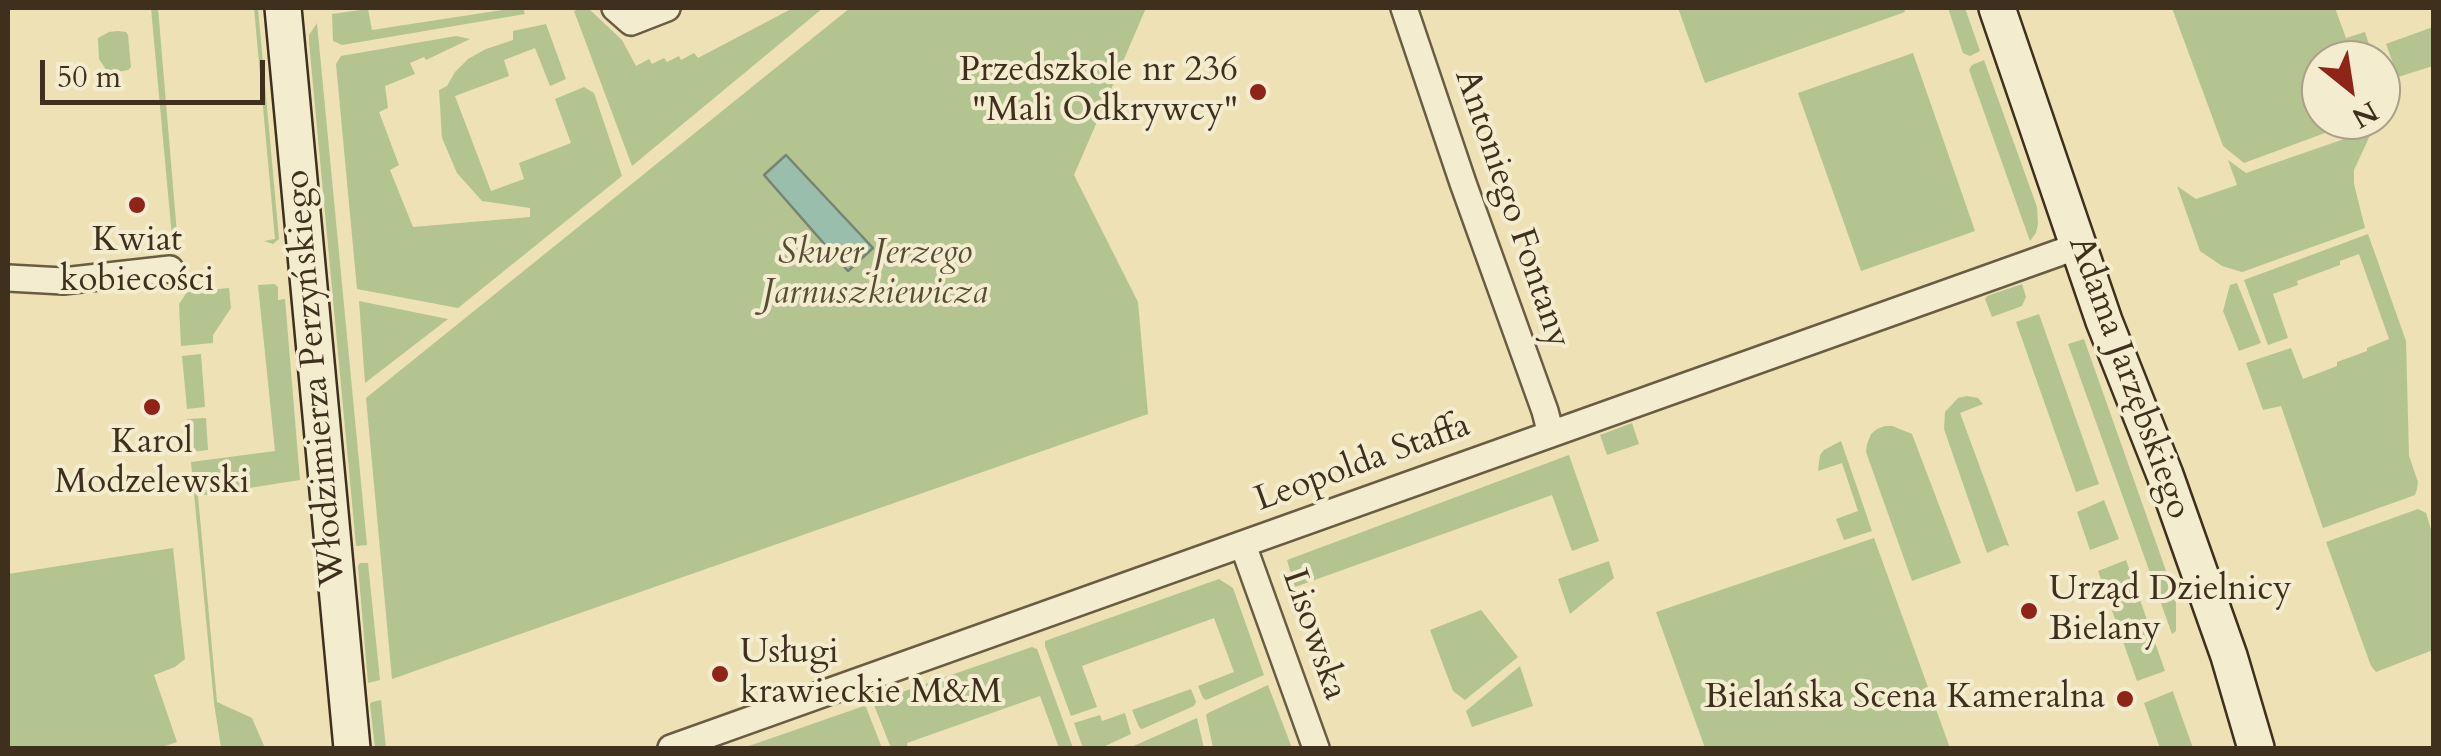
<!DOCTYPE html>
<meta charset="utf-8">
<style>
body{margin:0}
#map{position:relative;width:2441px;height:756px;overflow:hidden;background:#ede1b5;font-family:Cardo,serif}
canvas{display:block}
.frame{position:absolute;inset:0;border:10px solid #3f2f1d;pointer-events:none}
.north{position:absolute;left:2301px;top:40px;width:100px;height:100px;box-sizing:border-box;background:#f3eccf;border:2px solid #aba088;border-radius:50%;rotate:150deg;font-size:28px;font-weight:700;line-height:40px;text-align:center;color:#3f2f1d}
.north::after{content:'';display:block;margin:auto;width:35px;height:45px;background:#8f2418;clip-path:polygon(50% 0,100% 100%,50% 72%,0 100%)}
.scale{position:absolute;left:40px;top:60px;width:225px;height:45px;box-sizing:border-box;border:5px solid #3f2f1d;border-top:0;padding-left:12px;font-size:30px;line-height:35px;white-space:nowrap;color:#3f2f1d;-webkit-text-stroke:8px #f3eccf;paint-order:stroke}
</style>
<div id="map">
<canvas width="2441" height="756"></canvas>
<div class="frame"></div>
<div class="north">N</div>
<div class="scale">50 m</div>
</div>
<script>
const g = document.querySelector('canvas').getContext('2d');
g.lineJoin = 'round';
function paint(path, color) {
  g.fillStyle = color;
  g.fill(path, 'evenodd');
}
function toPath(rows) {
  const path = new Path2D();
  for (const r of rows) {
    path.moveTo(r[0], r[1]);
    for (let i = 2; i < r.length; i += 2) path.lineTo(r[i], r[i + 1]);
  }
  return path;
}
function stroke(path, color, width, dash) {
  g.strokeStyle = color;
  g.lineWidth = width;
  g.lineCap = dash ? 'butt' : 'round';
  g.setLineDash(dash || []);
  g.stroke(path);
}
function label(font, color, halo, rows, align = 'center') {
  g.font = font + ' Cardo,serif';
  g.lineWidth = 8;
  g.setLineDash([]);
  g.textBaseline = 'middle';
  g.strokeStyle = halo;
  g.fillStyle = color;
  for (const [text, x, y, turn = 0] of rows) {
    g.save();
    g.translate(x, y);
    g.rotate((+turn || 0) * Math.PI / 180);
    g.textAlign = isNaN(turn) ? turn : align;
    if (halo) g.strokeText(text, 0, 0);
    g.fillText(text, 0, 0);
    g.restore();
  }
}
const green = toPath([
 [151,8,158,8,178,246,173,248],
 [254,8,258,8,279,239,273,244,264,241,275,239],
 [515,8,523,8,525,14,342,45,333,41,332,14,368,9,372,30],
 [583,8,588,8,622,40,636,66,649,59,652,64,664,58,667,62,679,56,681,60,694,53,698,58,793,8,823,8,632,166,574,11],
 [850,8,1146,8,1074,175,1138,302,1148,414,392,679,366,398],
 [1678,8,1904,8,1905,12,1705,83],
 [1948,8,1965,8,1980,51,1970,56,1963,53],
 [2172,8,2335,8,2346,38,2365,32,2374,60,2321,60,2321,120,2360,120,2244,163,2223,146],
 [317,23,367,545,356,546,309,42,309,35],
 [546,24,566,79,550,86,535,48,504,60,509,76,455,96,491,191,524,179,519,163,571,143,555,99,584,87,594,93,622,176,458,308,357,289,336,64,341,56,456,36,470,39,426,60,424,57,410,63,415,74,385,86,388,108,379,112,399,165,390,170,413,227,530,217,530,208,482,201,457,173,442,138,439,90,447,86,455,72,468,59,486,49,513,40,513,31],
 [2433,27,2433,66,2398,77,2386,44],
 [118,31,126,32,128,35,131,67,128,70,118,72,107,71,99,59,98,38,109,32],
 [1913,53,1975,231,1861,271,1798,93],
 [1984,60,2037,207,2038,224,2036,233,2030,241,1969,70,1972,65],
 [2373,129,2354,170,2354,184,2365,228,2242,272,2222,266,2200,251,2177,186,2196,199,2237,185,2228,160,2246,173],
 [2368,234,2406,341,2409,456,2418,482,2417,489,2415,495,2404,499,2323,528,2281,406,2263,410,2246,363,2291,348,2303,379,2337,366,2337,362,2367,351,2367,348,2389,339,2359,254,2340,261,2340,265,2297,281,2298,285,2273,294,2288,338,2268,345,2244,280],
 [2237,283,2261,343,2239,351,2223,311,2230,285],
 [274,284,278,287,278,300,285,299,300,480,198,496,217,702,252,718,265,748,221,748,214,703,191,462,275,451,258,285],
 [2022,284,2026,297,2022,306,1992,317,1985,299,1987,296],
 [229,288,231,308,213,335,213,343,181,346,179,304,187,292],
 [359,301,448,319,365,383],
 [2039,314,2099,484,2076,492,2016,322],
 [2084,339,2176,599,2176,631,2172,634,2068,344],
 [201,354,205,407,187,409,182,356],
 [1967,396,1978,398,1983,404,1960,413,2009,546,2005,545,1987,553,1944,429,1945,412,1958,398],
 [206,418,208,450,191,452,187,419],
 [1632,423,1639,444,1607,455,1600,435],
 [1885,426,1892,426,1912,434,1961,563,1912,581,1866,452,1867,444,1871,434,1877,429],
 [1841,441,1872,531,1844,540,1836,519,1858,511,1842,463,1818,471,1820,455,1824,450],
 [1569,455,1599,541,1572,551,1552,495,1295,587,1287,560],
 [2104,500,2119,539,2090,550,2077,512],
 [2418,509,2426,513,2433,536,2433,650,2376,672,2371,666,2326,542],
 [1874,538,1950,748,1705,748,1656,612],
 [173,548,185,659,175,667,154,675,177,742,159,748,8,748,8,574],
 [2126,560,2165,671,2137,681,2098,571],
 [1609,561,1614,578,1570,614,1558,579],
 [360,563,368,563,380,680,368,683,358,566],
 [1219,579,1233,588,1264,675,1206,700,1203,698,1198,686,1234,672,1214,618,1082,666,1097,707,1071,716,1045,646,1045,641],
 [1481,610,1518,657,1465,700,1453,691,1430,630],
 [1032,647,1037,649,1073,748,1059,748,1040,696,907,743,908,748,891,748,874,705,876,701],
 [1520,666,1533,706,1472,727,1466,711],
 [1268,685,1292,748,1213,748,1206,715,1208,713],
 [1191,689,1196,702,1194,706,1142,729,1139,727,1132,710],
 [2173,691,2173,692,2193,748,2160,748,2144,703],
 [381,700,386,748,375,748,370,704,372,702],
 [864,706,866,707,882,748,743,748],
 [1125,713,1131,734,1101,748,1083,748,1074,723,1100,715,1102,721],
 [1197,718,1204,748,1129,748]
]);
const water = toPath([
 [786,155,873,248,848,271,764,175,786,155]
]);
const street = toPath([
 [615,8,631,22,667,8],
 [1404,8,1463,183,1545,411,1551,434],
 [8,278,63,281,170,269],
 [1243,545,1316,748],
 [671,748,2078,246]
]);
const secondary = toPath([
 [283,8,352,748],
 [1997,8,2104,321,2165,475,2229,656,2256,748]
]);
const markers = [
 [1258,92,10,"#8f2418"],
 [137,205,10,"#8f2418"],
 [152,407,10,"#8f2418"],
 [2029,611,10,"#8f2418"],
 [720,674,10,"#8f2418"],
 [2125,699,10,"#8f2418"]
];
const poiNames = [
 ["Przedszkole nr 236",1238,72],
 ["\"Mali Odkrywcy\"",1238,112],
 ["Kwiat",137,242,"center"],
 ["kobiecości",137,282,"center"],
 ["Karol",152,444,"center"],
 ["Modzelewski",152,484,"center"],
 ["Urząd Dzielnicy",2049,591,"left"],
 ["Bielany",2049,631,"left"],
 ["Usługi",740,654,"left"],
 ["krawieckie M&M",740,694,"left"],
 ["Bielańska Scena Kameralna",2105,699]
];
const streetNames = [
 ["Antoniego Fontany",1511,209,71],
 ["Włodzimierza Perzyńskiego",317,378,-95],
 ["Adama Jarzębskiego",2128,378,70],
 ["Leopolda Staffa",1363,464,-20],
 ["Lisowska",1313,635,71]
];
const parkNames = [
 ["Skwer Jerzego",875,255],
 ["Jarnuszkiewicza",875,295]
];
paint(green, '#b3c491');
paint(water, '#99beab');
stroke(water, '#758572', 2.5);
stroke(street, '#6a5c43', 30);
stroke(secondary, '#3f2f1d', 40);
stroke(street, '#f3eccf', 25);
stroke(secondary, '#f3eccf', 35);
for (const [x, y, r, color] of markers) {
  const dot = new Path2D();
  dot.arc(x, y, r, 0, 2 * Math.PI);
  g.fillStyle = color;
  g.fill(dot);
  stroke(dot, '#f3eccf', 4);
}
label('35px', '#3f2f1d', '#f3eccf', poiNames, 'right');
label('35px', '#3f2f1d', '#f3eccf', streetNames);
label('italic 35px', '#564d34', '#f3eccf', parkNames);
</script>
